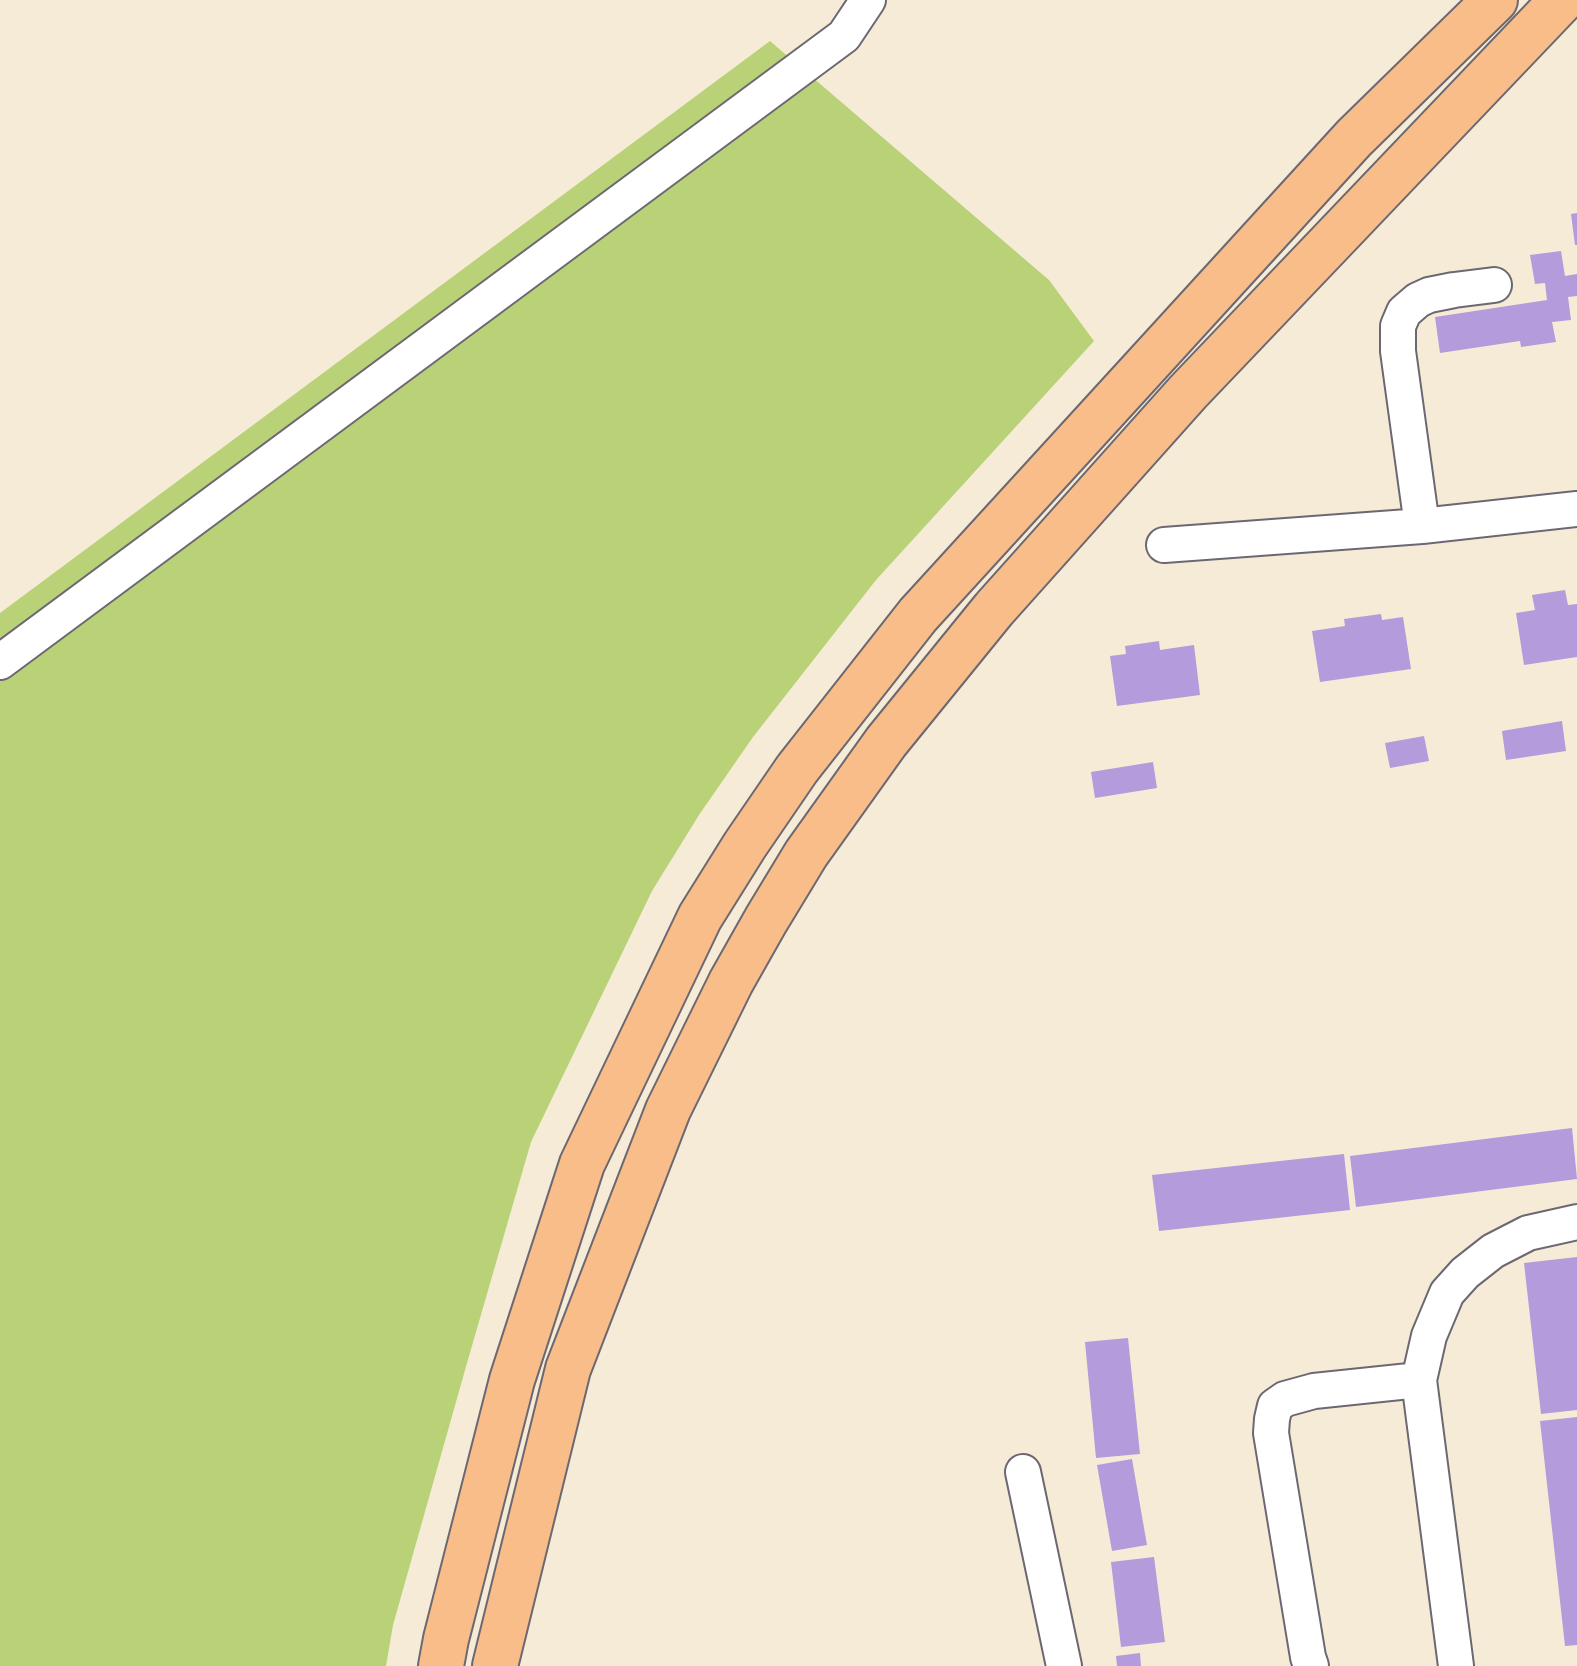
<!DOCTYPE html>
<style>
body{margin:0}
canvas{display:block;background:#f6ebd7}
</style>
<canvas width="1577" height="1666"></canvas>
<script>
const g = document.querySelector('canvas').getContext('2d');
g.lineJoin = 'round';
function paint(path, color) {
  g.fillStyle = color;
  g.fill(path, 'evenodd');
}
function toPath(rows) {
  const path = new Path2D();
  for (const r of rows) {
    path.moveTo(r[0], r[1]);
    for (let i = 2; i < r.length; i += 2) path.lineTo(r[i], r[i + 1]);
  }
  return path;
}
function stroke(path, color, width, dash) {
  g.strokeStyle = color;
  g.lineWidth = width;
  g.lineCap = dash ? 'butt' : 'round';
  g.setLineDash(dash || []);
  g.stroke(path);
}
const green = toPath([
 [770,41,1049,280,1094,341,876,580,753,737,699,815,652,891,531,1142,467,1363,393,1625,386,1666,0,1666,0,613]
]);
const building = toPath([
 [1577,213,1577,245,1575,245,1571,214],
 [1561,251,1565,276,1577,274,1577,296,1568,297,1571,320,1552,322,1556,342,1521,347,1520,341,1440,353,1435,317,1547,300,1545,283,1535,284,1530,255],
 [1565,590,1568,605,1577,604,1577,657,1524,665,1516,613,1535,610,1532,595],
 [1381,614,1382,620,1403,617,1411,669,1320,682,1312,631,1345,626,1344,619],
 [1159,641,1160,650,1194,645,1200,695,1117,706,1110,656,1126,654,1125,646],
 [1562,721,1566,751,1506,760,1502,731],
 [1424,736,1429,761,1390,768,1385,743],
 [1153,762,1157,788,1095,798,1091,772],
 [1572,1128,1577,1179,1356,1207,1350,1156],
 [1344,1154,1350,1210,1159,1231,1152,1175],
 [1577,1257,1577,1410,1541,1414,1524,1263],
 [1128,1338,1140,1454,1096,1458,1085,1342],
 [1577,1417,1577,1645,1565,1646,1540,1421],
 [1132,1459,1147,1545,1112,1551,1097,1465],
 [1154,1557,1165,1642,1121,1647,1111,1562],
 [1140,1653,1141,1666,1117,1666,1116,1656]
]);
const minor = toPath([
 [1422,526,1398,351,1398,326,1404,312,1418,300,1429,295,1454,290,1494,285],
 [1164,545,1422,526,1577,509],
 [0,662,844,36,868,0],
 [1023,1472,1064,1666],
 [1311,1666,1308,1657,1271,1433,1272,1419,1275,1406,1285,1399,1314,1391,1419,1380],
 [1456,1666,1419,1380,1429,1336,1447,1293,1465,1273,1493,1251,1528,1233,1577,1222]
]);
const major = toPath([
 [441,1666,446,1639,512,1380,582,1164,700,917,745,845,797,769,918,615,1354,138,1495,0],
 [495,1666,568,1369,668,1110,731,982,766,920,806,854,886,742,994,609,1188,392,1562,0]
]);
paint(green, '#b9d277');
paint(building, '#b39bdc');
stroke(minor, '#6c6872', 38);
stroke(major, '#6c6872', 48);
stroke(minor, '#fff', 34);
stroke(major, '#f8bd89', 44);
</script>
